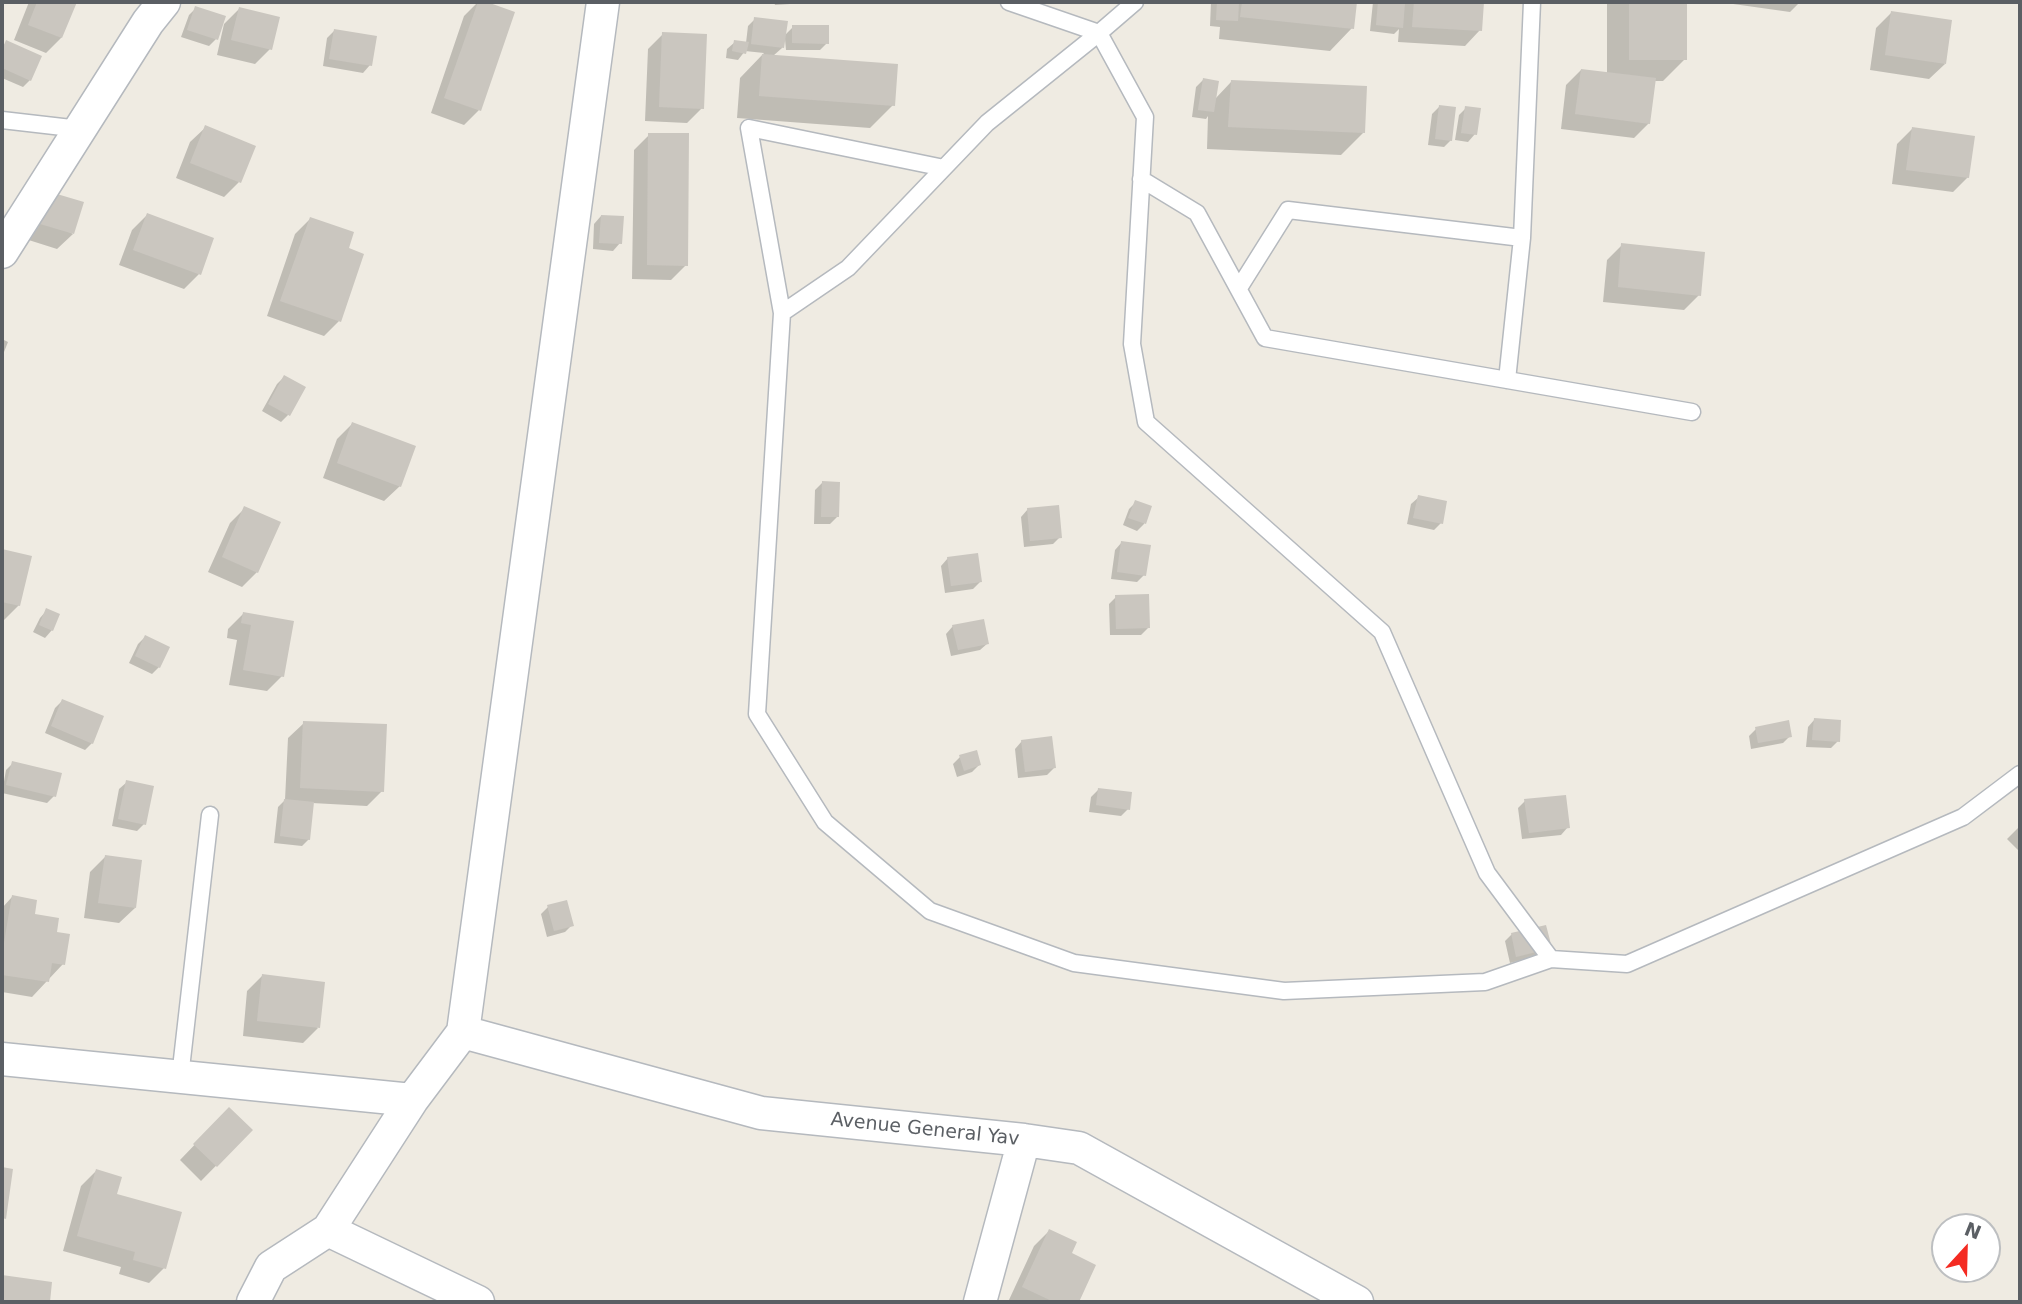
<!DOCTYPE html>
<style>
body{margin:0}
#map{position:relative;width:2022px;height:1304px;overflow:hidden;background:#efebe2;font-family:"DejaVu Sans",sans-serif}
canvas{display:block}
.frame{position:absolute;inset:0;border:4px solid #5b5f64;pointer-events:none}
.north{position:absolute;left:1931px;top:1213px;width:70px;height:70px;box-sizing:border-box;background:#fff;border:2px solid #bdbfc1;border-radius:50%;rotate:22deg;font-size:19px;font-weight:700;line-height:28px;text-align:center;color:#5b5f64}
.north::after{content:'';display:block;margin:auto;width:24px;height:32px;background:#f42b22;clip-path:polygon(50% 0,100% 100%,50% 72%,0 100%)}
</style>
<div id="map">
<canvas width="2022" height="1304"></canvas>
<div class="frame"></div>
<div class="north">N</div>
</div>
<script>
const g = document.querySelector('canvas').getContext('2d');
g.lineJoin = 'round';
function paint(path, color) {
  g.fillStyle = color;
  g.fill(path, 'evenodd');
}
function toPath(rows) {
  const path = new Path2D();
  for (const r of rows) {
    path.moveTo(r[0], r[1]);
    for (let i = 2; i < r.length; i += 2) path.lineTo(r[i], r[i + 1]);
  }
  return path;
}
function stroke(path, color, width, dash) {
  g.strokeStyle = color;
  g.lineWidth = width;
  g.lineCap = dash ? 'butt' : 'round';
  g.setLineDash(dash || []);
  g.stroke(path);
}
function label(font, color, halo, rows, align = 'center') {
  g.font = font + ' "DejaVu Sans",sans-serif';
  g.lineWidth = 7;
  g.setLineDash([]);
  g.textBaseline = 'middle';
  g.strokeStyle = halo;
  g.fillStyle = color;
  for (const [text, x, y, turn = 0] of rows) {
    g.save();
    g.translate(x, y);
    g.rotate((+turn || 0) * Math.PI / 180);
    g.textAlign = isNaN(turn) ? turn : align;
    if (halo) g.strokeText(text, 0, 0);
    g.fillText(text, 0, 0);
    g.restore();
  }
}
const shadow = toPath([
 [29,2,75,2,61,38,46,53,14,40],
 [478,2,513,13,479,110,464,125,431,113,464,16],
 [774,2,793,2,790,4,775,5],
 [1211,2,1355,2,1352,28,1330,51,1219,39,1220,27,1210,26],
 [1373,2,1482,2,1480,30,1465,46,1398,42,1399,29,1394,34,1370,31],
 [1607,2,1685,2,1685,59,1663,81,1654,81,1649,123,1634,138,1561,129,1566,85,1581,70,1607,74],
 [1726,2,1800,2,1790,12,1726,3],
 [196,8,216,39,209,46,181,37,189,15],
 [239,9,270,49,255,64,217,55,224,24],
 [1891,13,1945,64,1929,79,1870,70,1876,28],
 [755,19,784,36,793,27,827,43,820,50,786,50,785,39,783,39,782,48,773,56,893,105,870,128,737,118,740,78,764,53,745,51,738,60,726,58,727,49,735,42,746,43,748,26],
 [334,31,370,65,363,73,323,66,327,38],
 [663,34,702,108,687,123,645,121,648,49],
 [6,43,30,80,23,87,2,78,2,47],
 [1203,80,1215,99,1231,82,1364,132,1341,155,1207,149,1208,116,1206,119,1192,117,1196,87],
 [1439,107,1451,140,1444,147,1428,145,1432,114],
 [1466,108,1475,134,1468,142,1455,140,1459,115],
 [206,127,239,182,224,197,176,178,190,142],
 [1912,129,1968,177,1953,192,1892,184,1897,144],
 [649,135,686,265,671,280,632,279,634,150],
 [25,206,73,234,57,249,16,236],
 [147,215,199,274,184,289,119,265,132,230],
 [601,216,620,243,613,251,593,249,594,224],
 [310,219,346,249,339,321,324,336,267,316,295,234],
 [1622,245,1699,295,1684,310,1603,302,1607,260],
 [2,339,8,342,2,357],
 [284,377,288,415,281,422,262,411,277,384],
 [352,424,400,486,384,501,323,478,337,439],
 [822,483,837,517,830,524,814,524,815,490],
 [1419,497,1441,523,1434,530,1407,524,1411,504],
 [1136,502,1150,507,1144,524,1137,531,1123,525,1129,509],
 [245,508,257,572,242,587,208,572,230,523],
 [1028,509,1060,537,1053,544,1024,547,1021,517],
 [1122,542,1144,575,1137,582,1111,579,1115,550],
 [2,551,30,558,19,605,4,620,2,620],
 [948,558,980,582,973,589,945,593,941,566],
 [1116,597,1148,628,1141,635,1110,635,1109,604],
 [47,610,58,615,52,630,45,638,33,632,40,618],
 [243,614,292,622,282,676,267,691,229,685,237,640,227,638,228,629],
 [953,626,988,643,980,650,951,656,946,634],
 [145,637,159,667,152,674,129,663,138,644],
 [62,701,92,743,85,750,45,733,55,708],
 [1815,719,1838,741,1831,748,1806,747,1808,727],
 [304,723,382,791,367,806,312,803,309,839,302,846,274,843,278,807,285,800,288,738],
 [1756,729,1790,736,1783,743,1751,749,1749,736],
 [1022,741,1054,768,1047,775,1018,778,1015,749],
 [960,757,979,765,972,772,957,777,953,764],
 [13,763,54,796,47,803,2,793,6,770],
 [127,782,144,824,137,831,112,826,119,789],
 [1098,790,1128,809,1121,816,1089,812,1091,797],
 [1525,801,1568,827,1561,835,1522,839,1518,808],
 [2020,826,2020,852,2007,839],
 [105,857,135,908,119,923,84,918,90,872],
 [12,897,55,933,63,964,32,997,2,992,2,908],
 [548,907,572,925,565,932,547,937,541,914],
 [1512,934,1543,955,1510,963,1505,941],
 [262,976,318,1028,303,1043,243,1036,247,991],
 [229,1109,251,1130,201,1181,180,1160],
 [96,1171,115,1196,164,1268,149,1283,119,1274,121,1267,63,1251,81,1186],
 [1049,1231,1070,1254,1094,1266,1077,1302,1008,1302,1034,1246]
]);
const building = toPath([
 [37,2,77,2,62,38,28,25],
 [478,2,487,2,515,12,481,111,444,98],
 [1217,2,1239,2,1238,21,1216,20],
 [1242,2,1357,2,1354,29,1240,17],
 [1378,2,1405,2,1403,28,1376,25],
 [1414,2,1484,2,1482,31,1412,27],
 [1629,2,1687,2,1687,60,1629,60],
 [195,6,226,16,218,40,187,30],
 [239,7,280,17,272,50,231,40],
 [1891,11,1952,20,1946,64,1885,55],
 [754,17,788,21,784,48,751,44],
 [792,25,829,25,829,44,792,43],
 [334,29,377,36,372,66,329,59],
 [662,32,707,34,704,109,659,107],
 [6,40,42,56,31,81,2,68,2,50],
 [734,40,749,42,746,54,732,51],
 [762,54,898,64,895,106,759,96],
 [1581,69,1656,78,1650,124,1575,114],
 [1203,78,1219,81,1214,112,1198,110],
 [1231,80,1367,86,1365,133,1228,127],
 [1439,105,1456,107,1452,141,1435,139],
 [1465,106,1481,108,1477,135,1461,133],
 [205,125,256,146,241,183,190,163],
 [1912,127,1975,136,1969,178,1906,170],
 [648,133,689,133,688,266,647,265],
 [40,189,84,202,74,234,30,221],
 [147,213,214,238,201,275,133,250],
 [601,215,624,216,622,244,599,243],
 [310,217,354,232,349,248,364,254,341,322,280,301],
 [1621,243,1705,252,1701,296,1618,287],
 [284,375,306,387,290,416,268,404],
 [352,422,416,446,401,487,337,463],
 [822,481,840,482,839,517,821,517],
 [1418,495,1447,501,1443,524,1413,518],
 [1135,500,1152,506,1146,524,1128,518],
 [1059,505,1062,538,1030,541,1027,508],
 [244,506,281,522,258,573,222,557],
 [1121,541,1151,545,1146,576,1117,572],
 [2,549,32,556,20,606,2,602],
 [978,553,982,582,951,586,947,557],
 [1149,594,1150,628,1116,629,1115,595],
 [46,608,60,614,53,631,39,625],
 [243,612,294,621,284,677,243,670,251,625,241,623],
 [984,619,989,644,958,650,952,625],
 [145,635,170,647,160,668,135,656],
 [62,699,104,716,93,744,51,726],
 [1814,718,1841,720,1840,742,1812,740],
 [1789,720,1792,737,1758,743,1755,727],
 [303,721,387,724,384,792,300,788],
 [1052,736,1056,768,1025,772,1021,740],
 [977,750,981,765,964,771,959,755],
 [12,761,62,773,56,797,6,785],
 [126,780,154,786,146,825,118,819],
 [1098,788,1132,792,1130,810,1096,805],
 [1566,795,1570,828,1529,833,1524,799],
 [284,799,314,802,310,840,280,836],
 [105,855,142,860,136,908,98,903],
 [12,895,37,900,35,914,59,918,57,932,70,934,65,965,52,963,49,982,2,975,2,955],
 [567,900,574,926,554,931,547,905],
 [1546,925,1552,948,1516,957,1511,933],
 [262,974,325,982,320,1028,257,1021],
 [229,1107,253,1130,217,1167,193,1144],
 [2,1167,13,1169,6,1219,2,1218],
 [96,1169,122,1177,117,1194,182,1212,166,1269,133,1260,135,1252,77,1236],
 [1049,1229,1077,1242,1072,1253,1096,1265,1079,1302,1054,1302,1022,1287],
 [2,1275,52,1282,50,1302,2,1302]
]);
const lane = toPath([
 [1009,2,1099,33,1145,117,1132,344,1146,422,1382,632,1487,873,1551,959,1627,964,1963,817,2020,774],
 [1135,2,1099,33,987,123,848,268,782,313,757,714,825,822,930,911,1074,963,1284,991,1485,982,1551,959],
 [2,120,80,129],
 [1141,179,1197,213,1265,338,1692,412],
 [1239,288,1288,210,1522,238],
 [782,313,749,128,944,168],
 [1507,380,1522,238,1532,2],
 [180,1077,210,815]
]);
const street = toPath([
 [2,252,148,22,164,2],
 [463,1032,761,1113,1024,1140,1079,1148,1357,1302],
 [2,1059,412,1100],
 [328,1230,478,1302],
 [253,1302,271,1267,328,1230,412,1100,463,1032,603,2],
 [980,1302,1024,1140]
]);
const streetNames = [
 ["Avenue General Yav",925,1130,6]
];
paint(shadow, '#0003');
paint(building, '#cac6bf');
stroke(lane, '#b5b9be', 19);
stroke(street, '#b5b9be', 35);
stroke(lane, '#fff', 16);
stroke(street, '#fff', 32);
label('19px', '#5b5f64', '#fff', streetNames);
</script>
